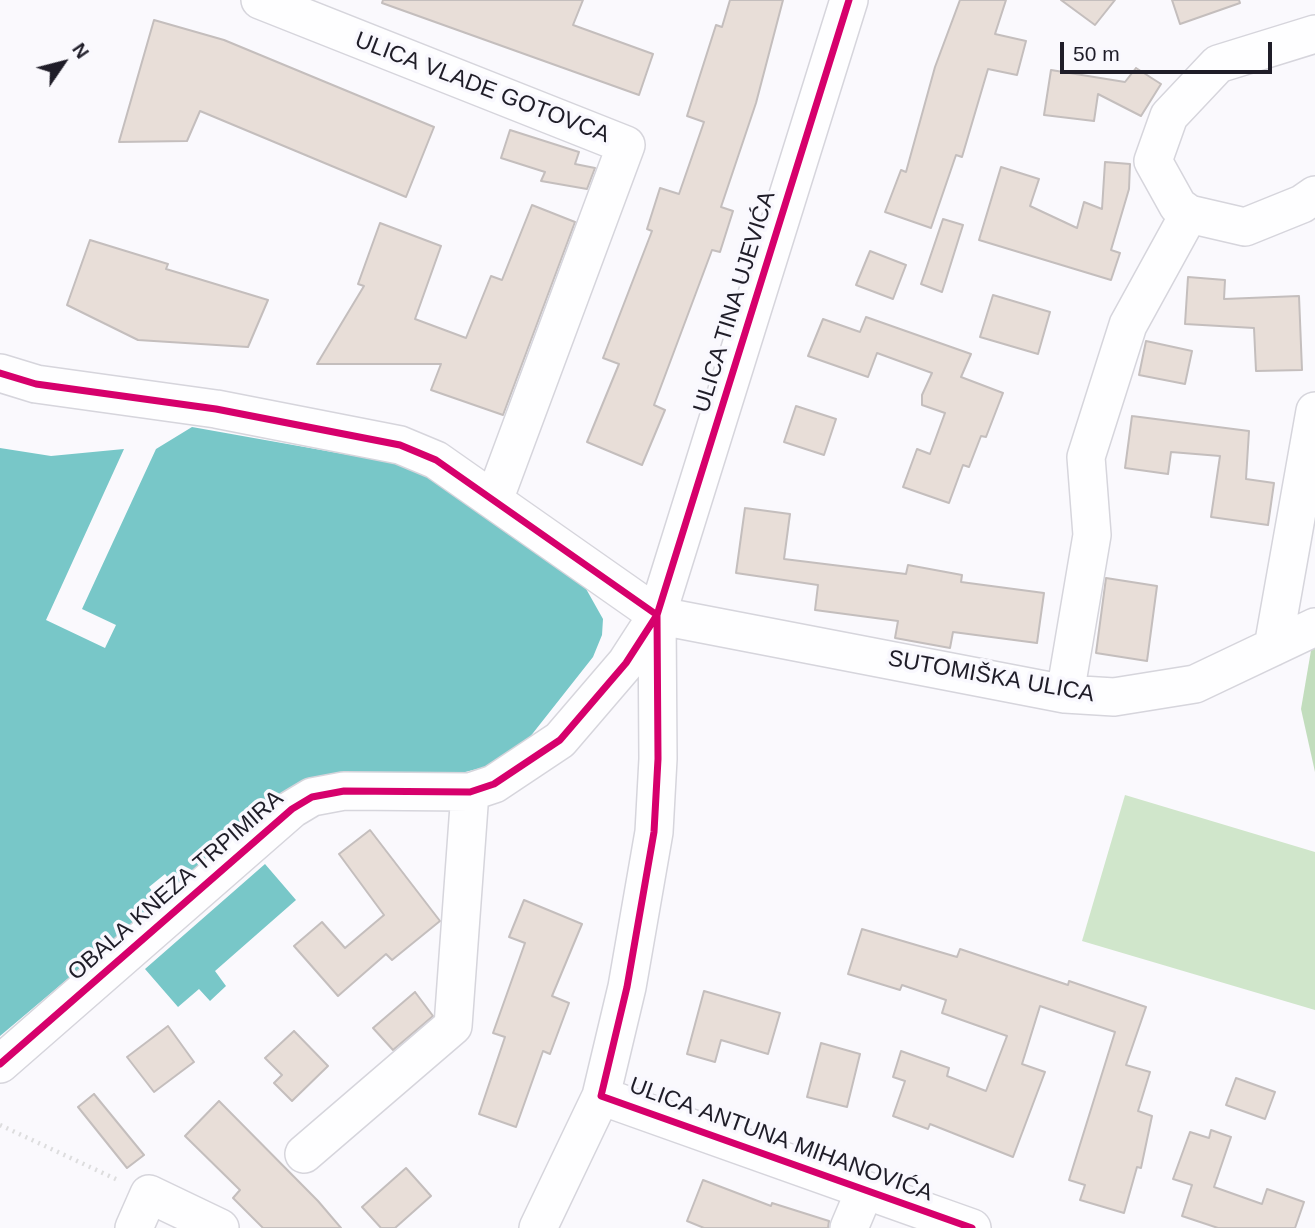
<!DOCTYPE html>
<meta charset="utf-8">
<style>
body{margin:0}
#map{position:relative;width:1315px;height:1228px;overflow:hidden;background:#faf9fd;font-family:Arial,sans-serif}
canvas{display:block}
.north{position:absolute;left:28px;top:28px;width:70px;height:70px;-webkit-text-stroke:5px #f9f8fe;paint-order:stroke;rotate:55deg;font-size:19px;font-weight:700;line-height:28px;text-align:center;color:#1f1d28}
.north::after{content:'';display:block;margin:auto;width:24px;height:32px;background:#1f1d28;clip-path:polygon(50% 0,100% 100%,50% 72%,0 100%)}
.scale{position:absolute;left:1060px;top:42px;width:212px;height:32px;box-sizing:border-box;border:4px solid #1f1d28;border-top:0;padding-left:9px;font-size:21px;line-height:24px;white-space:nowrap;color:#1f1d28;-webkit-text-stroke:5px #f9f8fe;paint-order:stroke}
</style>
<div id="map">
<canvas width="1315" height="1228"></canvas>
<div class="north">N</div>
<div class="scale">50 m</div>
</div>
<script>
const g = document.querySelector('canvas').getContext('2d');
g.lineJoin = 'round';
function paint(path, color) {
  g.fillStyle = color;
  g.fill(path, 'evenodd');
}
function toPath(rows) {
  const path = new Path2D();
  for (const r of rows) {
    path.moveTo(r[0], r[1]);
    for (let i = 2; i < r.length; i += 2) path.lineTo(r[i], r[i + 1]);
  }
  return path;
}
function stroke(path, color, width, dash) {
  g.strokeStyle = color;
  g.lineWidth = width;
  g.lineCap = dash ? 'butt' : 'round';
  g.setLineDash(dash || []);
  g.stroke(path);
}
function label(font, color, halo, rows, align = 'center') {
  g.font = font + ' Arial,sans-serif';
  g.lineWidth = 7;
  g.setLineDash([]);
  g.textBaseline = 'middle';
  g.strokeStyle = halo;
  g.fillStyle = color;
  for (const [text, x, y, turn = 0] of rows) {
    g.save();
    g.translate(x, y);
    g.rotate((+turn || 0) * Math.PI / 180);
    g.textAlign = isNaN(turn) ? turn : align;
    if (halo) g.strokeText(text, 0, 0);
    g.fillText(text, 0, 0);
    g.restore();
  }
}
const green = toPath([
 [1125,795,1315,852,1315,1010,1082,941]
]);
const forest = toPath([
 [1315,627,1315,772,1301,709]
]);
const water = toPath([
 [192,427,411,466,585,587,603,619,602,635,593,657,522,747,500,763,442,778,271,804,175,886,165,874,149,887,160,901,0,1036,0,448,51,456,124,449,46,620,105,648,116,625,82,609,156,449],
 [265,864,296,900,215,971,226,986,210,1001,199,989,178,1007,145,969]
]);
const building = toPath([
 [383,0,583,0,573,25,653,54,639,95,382,3,383,0],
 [730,0,783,0,756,103,721,207,733,211,720,252,712,250,654,405,665,410,642,465,587,442,619,364,603,358,652,231,647,229,660,188,679,194,704,122,687,116,716,25,722,27,730,0],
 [960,0,1006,0,995,34,1026,41,1017,75,988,69,962,157,956,155,931,228,885,212,901,170,906,172,935,67,960,0],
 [1061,0,1115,0,1095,25,1061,0],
 [1172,0,1239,0,1240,3,1180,24,1172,0],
 [154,20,224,40,434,127,406,197,200,111,187,141,119,142,154,20],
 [1136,68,1161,84,1141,116,1098,94,1094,121,1044,115,1051,70,1125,82,1136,68],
 [510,130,579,152,575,164,595,168,587,189,541,181,545,172,501,158,510,130],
 [1105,162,1130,164,1129,189,1111,250,1120,253,1111,280,979,240,1001,167,1039,179,1030,206,1077,228,1084,202,1102,209,1105,162],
 [532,205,575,222,503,415,431,390,441,364,317,364,364,286,358,284,380,223,441,246,415,319,466,338,491,276,502,280,532,205],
 [943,219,963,225,942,292,921,284,943,219],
 [90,240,168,264,166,269,268,300,248,347,138,340,67,305,90,240],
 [870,251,906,265,893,299,856,285,870,251],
 [1188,277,1225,280,1224,299,1299,296,1302,370,1256,371,1254,328,1185,324,1188,277],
 [993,295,1050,312,1038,354,980,337,993,295],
 [866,317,971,354,961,377,1003,393,986,437,981,436,969,467,963,465,949,503,903,487,917,449,930,454,945,413,922,405,922,395,932,373,877,353,868,377,808,356,823,319,860,332,866,317],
 [1146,341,1192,351,1185,384,1139,375,1146,341],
 [796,406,836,419,824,455,784,442,796,406],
 [1132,416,1249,431,1246,479,1274,483,1268,525,1211,517,1220,456,1171,452,1168,474,1125,468,1132,416],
 [745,508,790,514,784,559,906,574,908,565,962,575,961,582,1044,593,1037,643,953,632,950,648,895,638,898,621,815,610,818,585,736,573,745,508],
 [1106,578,1157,586,1147,661,1096,653,1106,578],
 [370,830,440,921,392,960,386,954,338,996,294,946,322,922,345,948,384,915,339,854,370,830],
 [524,900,582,924,552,996,569,1003,550,1054,543,1051,516,1127,479,1114,505,1037,493,1033,525,943,509,937,524,900],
 [862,929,957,957,960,949,1068,985,1069,981,1146,1007,1126,1065,1150,1072,1138,1111,1152,1116,1141,1168,1137,1167,1124,1213,1080,1200,1085,1185,1069,1180,1115,1032,1040,1006,1022,1064,1045,1072,1013,1157,930,1124,928,1129,893,1116,905,1081,893,1077,901,1051,949,1068,947,1076,986,1091,1007,1036,942,1013,946,1000,902,985,900,990,848,974,862,929],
 [704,991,780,1013,768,1054,721,1040,715,1062,687,1054,704,991],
 [415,992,433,1016,393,1050,373,1028,415,992],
 [168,1026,194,1062,154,1092,127,1057,168,1026],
 [294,1031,328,1066,292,1101,274,1083,282,1075,265,1058,294,1031],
 [821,1043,860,1054,847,1107,807,1097,821,1043],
 [1236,1078,1275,1092,1265,1119,1226,1105,1236,1078],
 [94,1094,144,1155,127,1168,78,1107,94,1094],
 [219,1101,318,1201,341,1228,263,1228,233,1198,240,1190,185,1136,219,1101],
 [1211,1130,1231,1137,1214,1187,1262,1204,1267,1189,1304,1202,1295,1228,1218,1228,1182,1216,1192,1185,1173,1179,1190,1132,1209,1138,1211,1130],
 [406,1168,431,1196,395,1228,381,1228,362,1207,406,1168],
 [703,1180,771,1206,772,1203,829,1221,828,1228,704,1228,687,1221,703,1180]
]);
const path = toPath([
 [0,1125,120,1181]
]);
const minor = toPath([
 [260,0,626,145,494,500],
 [1315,34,1218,64,1169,116,1153,161,1178,206,1189,214,1245,227,1302,204,1315,195],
 [0,373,36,384,216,409,400,445,436,460,657,615,676,619,1065,694,1114,697,1195,684,1315,627],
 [657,615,658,759,654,832,627,987,601,1096,972,1228],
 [1273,647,1315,411],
 [1065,694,1092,535,1086,457,1128,325,1189,214],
 [0,1064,292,809,312,797,344,791,470,792,494,784,560,740,626,663,657,615,849,0],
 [304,1154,453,1026,470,792],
 [134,1228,149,1194,220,1228],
 [538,1228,601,1096],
 [849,1228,865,1190]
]);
const cycleway = toPath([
 [0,373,36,384,216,409,400,445,436,460,657,615],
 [657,615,658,759,654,832,627,987,601,1096,972,1228],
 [0,1064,292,809,312,797,344,791,470,792,494,784,560,740,626,663,657,615,849,0]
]);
const streetNames = [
 ["ULICA VLADE GOTOVCA",482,88,21],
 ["ULICA TINA UJEVIĆA",735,302,-73],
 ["SUTOMIŠKA ULICA",991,677,10],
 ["OBALA KNEZA TRPIMIRA",176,886,-41],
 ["ULICA ANTUNA MIHANOVIĆA",781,1140,20]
];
paint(green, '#d0e6cb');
paint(forest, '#c2ddbd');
paint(water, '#78c7c8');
paint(building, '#e8ded8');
stroke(building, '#c4bebd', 2);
stroke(minor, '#d6d5dc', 40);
stroke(path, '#ddddde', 4.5, [2, 5]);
stroke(minor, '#fefeff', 37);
stroke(cycleway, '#d6006c', 7);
label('23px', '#1f1d28', '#f9f8fe', streetNames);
</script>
